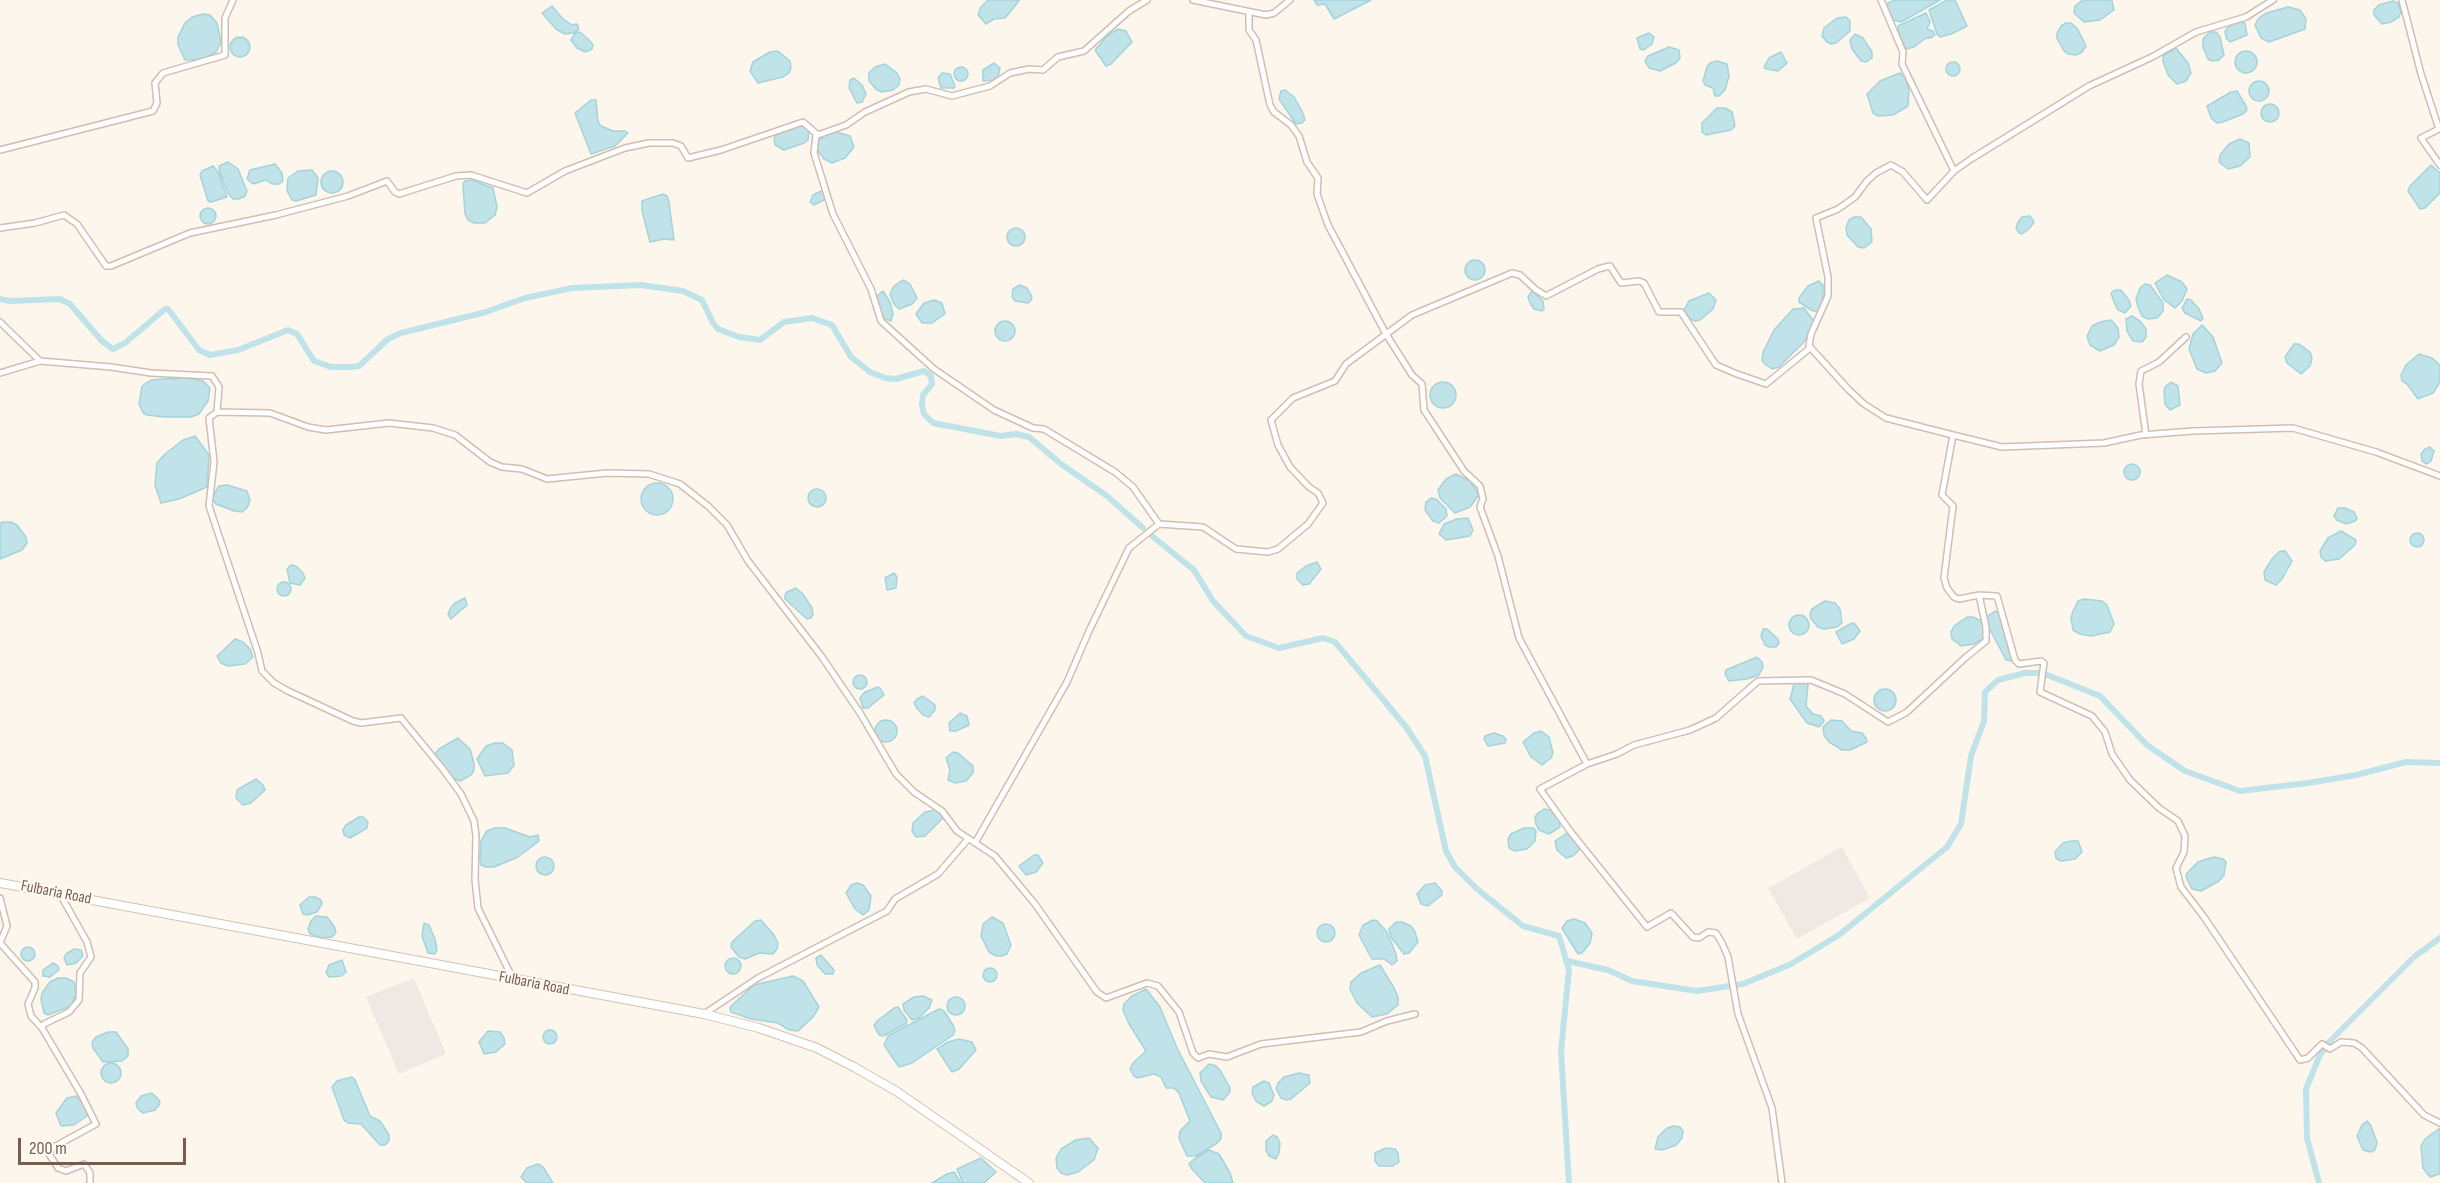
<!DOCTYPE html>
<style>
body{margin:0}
#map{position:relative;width:2440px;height:1183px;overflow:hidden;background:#fdf6ec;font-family:"Sofia Sans Condensed",sans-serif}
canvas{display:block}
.scale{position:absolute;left:18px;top:1138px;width:168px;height:27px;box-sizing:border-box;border:3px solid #7a5c4d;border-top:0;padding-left:8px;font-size:18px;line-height:21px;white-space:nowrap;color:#7a5c4d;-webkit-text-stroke:4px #fffaf3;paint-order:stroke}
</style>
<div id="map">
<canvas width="2440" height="1183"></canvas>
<div class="scale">200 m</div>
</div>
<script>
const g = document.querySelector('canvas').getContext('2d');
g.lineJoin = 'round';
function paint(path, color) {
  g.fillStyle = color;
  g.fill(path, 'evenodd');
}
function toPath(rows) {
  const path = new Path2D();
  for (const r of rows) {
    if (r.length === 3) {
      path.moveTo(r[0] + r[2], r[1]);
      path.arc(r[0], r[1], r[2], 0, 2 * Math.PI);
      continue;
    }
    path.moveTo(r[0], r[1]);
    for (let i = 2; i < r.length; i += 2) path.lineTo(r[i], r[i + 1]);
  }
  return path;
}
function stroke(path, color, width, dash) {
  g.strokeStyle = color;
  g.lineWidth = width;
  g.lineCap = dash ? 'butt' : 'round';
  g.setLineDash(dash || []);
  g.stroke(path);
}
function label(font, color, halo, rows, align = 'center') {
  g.font = font + ' "Sofia Sans Condensed",sans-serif';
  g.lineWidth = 4.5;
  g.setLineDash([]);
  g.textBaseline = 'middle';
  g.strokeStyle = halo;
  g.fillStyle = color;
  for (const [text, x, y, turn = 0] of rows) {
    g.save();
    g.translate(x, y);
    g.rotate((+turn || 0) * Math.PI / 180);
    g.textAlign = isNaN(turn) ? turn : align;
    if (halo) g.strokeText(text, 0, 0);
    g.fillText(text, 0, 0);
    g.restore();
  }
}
const industrial = toPath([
 [1842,847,1870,898,1797,939,1768,888],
 [414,978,446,1054,399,1074,366,997]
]);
const water = toPath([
 [988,0,1019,0,1019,1,1005,18,994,19,986,24,978,15,981,7,988,0],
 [1314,0,1371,0,1334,19,1325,4,1317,5,1314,0],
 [1895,0,1940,0,1901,22,1892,20,1887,10,1888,3,1895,0],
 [1947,0,1955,0,1967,26,1951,34,1940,37,1937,34,1929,10,1947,0],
 [2083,0,2112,0,2114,10,2100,20,2084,22,2074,13,2075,6,2083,0],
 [2393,1,2398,3,2401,12,2399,17,2391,22,2382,24,2374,15,2374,10,2379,5,2393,1],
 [552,6,563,19,572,25,577,24,579,29,573,33,565,34,556,29,542,13,552,6],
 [2288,7,2300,10,2306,19,2305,29,2269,42,2261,38,2255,25,2258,19,2266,13,2288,7],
 [1926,13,1930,22,1927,29,1933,31,1935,35,1931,38,1926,38,1914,47,1906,49,1899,34,1898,26,1926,13],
 [203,14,210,15,217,23,221,42,216,52,205,59,185,60,178,45,178,37,185,23,192,17,203,14],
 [1846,17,1850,21,1850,31,1836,43,1831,44,1827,42,1822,36,1824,28,1837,18,1846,17],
 [2241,21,2245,23,2247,35,2230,42,2226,38,2225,31,2230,25,2241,21],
 [2066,23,2071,23,2077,28,2086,46,2082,52,2076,55,2068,54,2064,51,2057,38,2057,33,2061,26,2066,23],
 [1118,29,1126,31,1132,42,1111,64,1106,66,1095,50,1108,35,1118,29],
 [576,32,580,32,588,39,593,45,592,49,585,52,577,48,571,40,576,32],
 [2210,32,2216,32,2220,37,2224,55,2219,60,2212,61,2208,59,2203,47,2203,39,2210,32],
 [1649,33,1654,37,1652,44,1644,50,1640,49,1637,38,1649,33],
 [1855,34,1863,38,1872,52,1872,58,1866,62,1861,61,1852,49,1850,40,1855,34],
 [240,47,10],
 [1669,47,1679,50,1680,58,1676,63,1660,71,1649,68,1645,61,1648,56,1669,47],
 [2176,48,2188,63,2191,73,2186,81,2177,84,2168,75,2163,61,2163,56,2176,48],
 [778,51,790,61,791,68,789,73,783,77,758,83,750,71,753,62,770,52,778,51],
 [2246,62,11],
 [1781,52,1787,63,1785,65,1778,71,1766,69,1764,67,1769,58,1781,52],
 [1717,61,1727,64,1729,76,1725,90,1719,96,1715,96,1713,88,1705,85,1703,81,1707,67,1710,63,1717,61],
 [1953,69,7],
 [994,63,1000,68,998,76,993,80,983,81,983,70,994,63],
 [885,64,897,73,900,79,899,85,893,90,882,92,877,90,869,81,869,73,875,67,885,64],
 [961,74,7],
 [942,73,950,74,955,86,954,88,941,88,938,78,942,73],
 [1900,73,1906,79,1909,91,1908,106,1893,115,1878,116,1873,113,1867,94,1880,81,1900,73],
 [854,78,862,85,866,94,862,102,857,103,849,88,850,80,854,78],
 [2259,91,10],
 [1285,90,1294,97,1302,111,1305,120,1302,123,1296,124,1279,99,1281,91,1285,90],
 [2237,91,2246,106,2247,110,2243,114,2223,122,2217,123,2211,118,2207,106,2231,92,2237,91],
 [591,100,596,100,598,122,601,126,613,131,625,131,628,133,615,146,591,154,575,113,591,100],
 [2270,113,9],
 [1717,108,1725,108,1732,112,1735,126,1731,130,1706,135,1702,132,1702,123,1717,108],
 [798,126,803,126,809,131,808,140,804,143,784,150,775,145,774,139,776,135,798,126],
 [836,132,850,136,854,147,845,158,832,163,824,159,816,148,818,141,824,136,836,132],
 [2240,139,2249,143,2250,157,2240,166,2228,169,2219,162,2220,155,2229,144,2240,139],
 [228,162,238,169,247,191,245,196,239,199,233,199,228,193,220,173,219,166,228,162],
 [275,164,282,173,283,181,279,184,272,184,266,180,253,184,247,179,250,170,275,164],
 [2431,165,2440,173,2440,193,2425,208,2420,209,2408,191,2410,186,2431,165],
 [213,166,218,172,227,197,211,202,208,201,200,175,202,171,213,166],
 [312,170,318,178,316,195,296,201,292,200,287,191,288,178,298,171,312,170],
 [332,182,11],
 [472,180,493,188,497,207,495,215,485,223,474,223,468,220,465,214,463,184,465,181,472,180],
 [823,190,826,199,814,205,810,202,813,195,823,190],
 [663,194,667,196,669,202,674,240,664,239,650,242,642,211,642,201,663,194],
 [208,216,8],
 [2030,216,2034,222,2029,229,2022,234,2019,233,2016,228,2018,222,2022,217,2030,216],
 [1854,217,1861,217,1871,229,1872,242,1864,248,1858,247,1847,235,1846,228,1849,220,1854,217],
 [1016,237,9],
 [1475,270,10],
 [2167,275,2182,282,2187,289,2182,301,2175,308,2164,300,2155,283,2167,275],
 [903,280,910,284,917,298,912,304,899,309,894,304,890,294,894,286,903,280],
 [1819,281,1823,285,1823,300,1818,311,1813,311,1799,302,1799,298,1808,286,1819,281],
 [2145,284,2150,285,2163,303,2163,311,2157,318,2148,319,2142,316,2138,307,2136,299,2140,288,2145,284],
 [1020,285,1027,288,1031,295,1032,299,1028,303,1015,301,1012,297,1013,289,1020,285],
 [2115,290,2121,290,2129,300,2131,306,2125,313,2118,310,2114,302,2111,293,2115,290],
 [883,291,890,302,893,314,891,321,884,318,880,310,877,296,883,291],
 [1532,291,1543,301,1544,309,1542,311,1534,309,1530,303,1528,297,1532,291],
 [1709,293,1716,300,1713,309,1700,320,1695,321,1690,319,1684,310,1689,301,1709,293],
 [2187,299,2191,300,2199,309,2203,318,2201,321,2185,313,2182,308,2187,299],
 [934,300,942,303,945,314,932,323,922,323,916,314,924,303,934,300],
 [1804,308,1813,320,1812,328,1804,342,1779,367,1772,369,1766,365,1762,361,1763,352,1774,330,1793,309,1804,308],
 [2132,316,2140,321,2146,329,2146,337,2142,342,2133,341,2127,331,2126,319,2132,316],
 [2111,320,2118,328,2119,337,2114,345,2100,351,2090,345,2087,336,2092,326,2100,322,2111,320],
 [1005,331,10],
 [2202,325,2213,337,2222,363,2215,371,2206,373,2197,369,2189,349,2193,334,2202,325],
 [2294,344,2299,344,2310,352,2312,358,2310,366,2301,374,2287,363,2285,357,2294,344],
 [2419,354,2432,358,2440,365,2440,382,2433,393,2418,399,2407,384,2402,381,2401,375,2406,365,2419,354],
 [188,378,203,381,210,388,208,401,199,414,191,417,164,417,147,415,143,413,139,404,142,386,151,380,162,379,188,378],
 [1443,395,13],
 [2171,382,2178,386,2180,405,2170,410,2165,404,2164,392,2165,387,2171,382],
 [195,436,209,455,207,487,179,499,161,503,155,485,157,463,165,454,183,440,195,436],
 [2430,447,2434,451,2431,461,2427,464,2422,461,2421,454,2425,449,2430,447],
 [2132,472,8],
 [1456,474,1470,481,1479,495,1470,507,1455,513,1440,498,1438,490,1446,479,1456,474],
 [657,499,16],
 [227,485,247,491,250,501,247,508,242,512,234,511,216,504,213,499,216,491,219,486,227,485],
 [817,498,9],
 [1431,498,1436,499,1446,509,1447,516,1439,523,1433,521,1425,510,1426,502,1431,498],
 [2338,508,2345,508,2354,512,2357,518,2355,521,2346,524,2337,520,2334,516,2338,508],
 [1468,518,1473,530,1470,536,1446,540,1439,534,1444,524,1457,519,1468,518],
 [3,522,11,522,17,525,26,537,27,543,22,550,0,559,0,523,3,522],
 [2341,531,2356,540,2355,545,2339,559,2325,561,2321,557,2320,551,2328,538,2341,531],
 [2417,540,7],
 [2280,551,2285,551,2292,561,2282,579,2276,585,2265,580,2264,572,2272,559,2280,551],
 [1317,562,1321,569,1309,584,1303,585,1297,579,1297,573,1306,566,1317,562],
 [291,565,296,566,303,573,305,578,300,585,290,583,287,569,291,565],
 [894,573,897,577,896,588,887,590,885,578,894,573],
 [284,589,7],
 [796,588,803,594,812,608,813,615,811,618,807,619,785,599,785,595,787,592,796,588],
 [465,598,467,605,451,619,448,614,450,609,455,603,465,598],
 [2084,599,2102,601,2107,605,2114,624,2110,632,2091,636,2080,634,2073,630,2071,618,2073,611,2078,601,2084,599],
 [1825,601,1835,603,1840,609,1842,623,1837,627,1824,629,1818,627,1811,619,1810,614,1812,609,1825,601],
 [1995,611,1999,614,2012,656,2012,661,2006,660,1986,622,1988,616,1995,611],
 [1799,625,10],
 [1967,617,1973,617,1983,622,1984,638,1974,644,1961,646,1952,639,1951,632,1954,626,1967,617],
 [1852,623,1855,624,1860,631,1854,639,1842,644,1836,632,1852,623],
 [1763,629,1767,629,1778,639,1779,643,1776,647,1769,647,1765,645,1761,636,1763,629],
 [235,639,243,642,250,649,253,657,245,664,228,666,221,663,217,656,235,639],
 [1757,657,1762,662,1763,667,1759,675,1747,679,1729,681,1725,674,1726,670,1757,657],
 [860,682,7],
 [1797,683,1806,683,1808,685,1806,706,1813,714,1821,716,1824,721,1819,727,1807,723,1790,699,1794,684,1797,683],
 [878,687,881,689,884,695,868,708,863,708,860,698,865,692,878,687],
 [1885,700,11],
 [923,696,935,705,935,710,929,717,923,715,916,707,914,703,917,699,923,696],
 [960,713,967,716,969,725,956,731,950,731,949,723,960,713],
 [1831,720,1842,721,1851,731,1862,733,1866,738,1867,742,1850,750,1842,750,1829,742,1824,735,1823,727,1831,720],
 [886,731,11],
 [1541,731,1549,737,1553,753,1551,758,1542,765,1531,757,1523,742,1534,733,1541,731],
 [1494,733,1503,736,1506,739,1505,743,1488,746,1484,739,1485,736,1494,733],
 [458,738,470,749,474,763,474,770,471,775,460,781,451,777,435,754,439,749,458,738],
 [495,743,503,743,512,750,514,765,508,773,485,776,477,759,486,746,495,743],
 [953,752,958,753,973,766,973,773,966,781,955,783,948,780,950,770,946,758,953,752],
 [256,779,263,785,265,790,251,803,243,805,236,798,237,790,256,779],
 [1544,809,1550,810,1559,820,1560,827,1549,834,1539,830,1536,824,1535,817,1538,813,1544,809],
 [935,810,942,815,942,819,925,836,916,837,912,831,913,823,925,812,935,810],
 [359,817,363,817,368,822,367,828,350,838,344,835,343,830,346,825,359,817],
 [495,828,505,828,530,837,538,835,539,841,518,857,494,867,486,867,481,865,480,859,481,841,487,831,495,828],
 [1524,828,1533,828,1536,831,1535,841,1527,849,1515,851,1509,848,1508,839,1511,834,1524,828],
 [1567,833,1574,839,1580,849,1573,856,1566,858,1557,850,1555,841,1567,833],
 [2071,841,2078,841,2082,852,2075,859,2061,861,2056,858,2055,852,2063,843,2071,841],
 [1034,855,1038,855,1043,863,1036,872,1026,875,1019,866,1034,855],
 [545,866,9],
 [2214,857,2223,859,2226,862,2224,875,2219,881,2201,891,2192,889,2186,877,2187,873,2198,862,2214,857],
 [857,883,863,885,871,896,869,910,863,915,855,909,846,893,851,885,857,883],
 [1435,883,1442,891,1442,895,1428,906,1421,904,1417,894,1425,885,1435,883],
 [309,897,315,897,321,900,322,904,317,912,307,915,303,914,300,905,309,897],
 [316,916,327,917,334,926,336,932,332,937,322,938,310,934,308,929,311,921,316,916],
 [992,917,1003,923,1011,945,1007,954,1002,956,996,956,989,952,981,936,983,924,992,917],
 [1574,919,1585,923,1592,933,1590,943,1582,953,1578,954,1562,928,1567,921,1574,919],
 [761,920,774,935,778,943,777,949,773,954,759,953,745,959,739,957,731,947,732,942,755,921,761,920],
 [1373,920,1377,921,1387,932,1396,954,1397,961,1392,965,1384,959,1372,959,1359,935,1363,925,1373,920],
 [1396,922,1402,922,1411,926,1415,932,1418,942,1409,953,1404,954,1391,937,1389,929,1396,922],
 [424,923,429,925,435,939,437,950,435,954,428,953,422,936,424,923],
 [1326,933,9],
 [28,954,7],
 [74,949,81,950,83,956,76,963,67,965,64,958,66,954,74,949],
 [821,955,834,970,833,974,825,974,817,965,816,958,821,955],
 [733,966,8],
 [342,960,346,972,341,976,329,977,326,972,329,965,342,960],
 [53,963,58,966,59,970,50,977,43,976,43,970,53,963],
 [1380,965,1394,988,1398,997,1398,1005,1387,1014,1372,1017,1357,1003,1350,989,1351,982,1361,973,1380,965],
 [990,975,7],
 [793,976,803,981,819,1007,813,1017,798,1031,789,1030,778,1023,751,1019,731,1012,730,1008,733,1004,754,985,793,976],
 [58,978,66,978,74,982,76,995,71,1006,48,1015,44,1013,41,999,42,993,50,982,58,978],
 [1146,989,1160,1007,1177,1048,1221,1133,1221,1139,1217,1143,1196,1156,1187,1156,1179,1138,1180,1131,1190,1121,1179,1093,1174,1088,1166,1088,1161,1077,1154,1074,1138,1078,1134,1076,1130,1069,1133,1063,1146,1051,1129,1024,1123,1010,1124,1004,1132,996,1146,989],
 [923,996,932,1000,929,1008,919,1018,912,1020,904,1010,903,1004,914,997,923,996],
 [956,1006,9],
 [898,1007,907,1020,906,1024,883,1036,879,1035,874,1026,877,1021,894,1008,898,1007],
 [939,1009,944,1011,953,1025,955,1030,953,1035,912,1063,899,1067,884,1045,888,1036,939,1009],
 [550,1037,7],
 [488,1031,500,1032,504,1038,505,1044,496,1052,484,1054,479,1042,488,1031],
 [108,1032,116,1032,128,1049,128,1056,122,1061,103,1062,93,1048,92,1042,96,1037,108,1032],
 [959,1039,972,1042,976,1050,959,1069,952,1072,937,1049,948,1042,959,1039],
 [111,1073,10],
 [1209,1064,1216,1066,1220,1070,1230,1088,1230,1092,1223,1100,1211,1097,1201,1081,1200,1073,1209,1064],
 [1299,1073,1309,1075,1310,1083,1291,1099,1286,1100,1281,1098,1276,1089,1278,1083,1284,1077,1299,1073],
 [352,1077,355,1080,370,1116,380,1121,389,1135,389,1141,385,1145,380,1145,361,1124,348,1123,344,1120,332,1087,337,1081,352,1077],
 [1264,1081,1269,1083,1274,1095,1272,1101,1264,1106,1256,1101,1252,1093,1253,1087,1264,1081],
 [152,1093,160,1101,159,1105,155,1110,143,1113,138,1109,136,1103,141,1096,152,1093],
 [77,1096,86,1109,87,1116,74,1125,61,1126,56,1113,67,1098,77,1096],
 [2367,1121,2371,1126,2377,1142,2375,1150,2371,1152,2363,1150,2357,1136,2362,1125,2367,1121],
 [1674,1126,1680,1127,1683,1131,1682,1138,1676,1145,1662,1150,1655,1149,1658,1137,1667,1128,1674,1126],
 [2440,1128,2440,1174,2430,1177,2423,1168,2421,1146,2425,1139,2440,1128],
 [1273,1135,1277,1137,1280,1143,1279,1153,1276,1159,1269,1156,1266,1150,1266,1141,1273,1135],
 [1089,1138,1098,1148,1094,1160,1078,1172,1067,1175,1061,1173,1057,1168,1056,1158,1061,1149,1076,1140,1089,1138],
 [1386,1148,1395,1149,1398,1153,1399,1162,1393,1166,1379,1166,1375,1161,1375,1153,1386,1148],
 [1209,1150,1219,1154,1230,1173,1233,1183,1205,1183,1192,1169,1189,1164,1193,1160,1209,1150],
 [981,1158,996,1172,984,1183,963,1183,957,1169,981,1158],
 [538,1164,543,1167,553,1183,527,1183,521,1177,527,1168,538,1164],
 [954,1172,961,1183,932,1183,947,1174,954,1172]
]);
const canal = toPath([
 [0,299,9,301,60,299,70,304,102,341,113,349,125,343,165,309,168,309,199,350,210,355,238,350,288,330,297,334,314,361,331,367,350,367,359,366,388,339,401,333,486,312,525,298,572,288,641,285,683,291,702,300,713,323,718,329,739,337,760,340,784,322,812,318,832,325,851,357,870,372,885,378,896,379,924,371,927,373,931,376,932,384,923,395,922,405,924,414,933,423,1001,436,1016,434,1029,437,1061,464,1107,496,1143,528],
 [1152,536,1194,570,1213,601,1246,636,1279,648,1323,638,1335,642,1406,727,1425,756,1446,851,1455,867,1477,889,1523,926,1559,936,1569,970,1561,1051,1569,1183],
 [2045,674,2100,696,2147,745,2185,771,2240,791,2308,783,2356,775,2406,762,2440,763],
 [1567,961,1608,970,1632,981,1697,991,1743,984,1791,964,1839,935,1947,847,1961,824,1971,756,1984,721,1985,692,1998,680,2025,673,2039,673],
 [2319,1183,2307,1138,2306,1089,2320,1055,2328,1043,2414,957,2440,938]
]);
const minor = toPath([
 [1193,0,1266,15,1274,13,1290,0],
 [1881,0,1903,52,1902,64,1954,171],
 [2273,0,2246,17,2196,32,2152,57,2089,86,1971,159,1954,171,1927,200,1903,172,1891,165,1876,173,1867,181,1855,197,1838,209,1816,218,1828,277,1828,296,1811,334,1809,346,1848,389,1864,404,1886,418,1953,435,1942,495,1953,506,1944,578,1947,588,1954,597,1959,599,1979,595,1997,596,2015,660,2019,664,2041,661,2044,663,2040,692,2092,716,2105,732,2112,754,2130,780,2159,808,2178,821,2185,836,2184,852,2176,868,2181,887,2204,917,2300,1060,2308,1058,2322,1044,2330,1049,2341,1042,2354,1043,2362,1048,2424,1115,2440,1123],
 [2402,0,2421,74,2439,129,2421,138,2440,165],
 [1249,13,1249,30,1256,40,1270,105,1274,112,1291,125,1299,136,1307,162,1318,178,1317,194,1328,225,1386,334,1412,375,1422,384,1424,410,1464,471,1480,486,1483,499,1480,507,1498,556,1519,638,1587,764],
 [816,134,814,153,833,214,871,289,881,321,934,369,994,410,1033,428,1044,429,1115,472,1133,487,1159,524],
 [0,150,153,111,157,103,155,83,163,73,225,55,225,18,233,0],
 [0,228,35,223,64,215,77,224,106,266,111,266,190,233,276,215,348,196,387,181,395,192,399,194,456,176,471,175,527,193,565,171,625,148,649,143,673,143,681,146,688,158,721,150,803,122,818,135,846,125,865,112,909,92,926,89,952,96,990,86,1010,73,1029,69,1043,70,1058,57,1084,51,1129,11,1147,0],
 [0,322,40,361],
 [0,373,40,361,111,367,151,373,212,376,219,387,217,412],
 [1953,435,2002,447,2104,443,2141,435,2193,431,2293,428,2376,452,2440,476],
 [2146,435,2139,384,2141,371,2159,362,2186,337],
 [975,843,1067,682,1089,631,1129,548,1159,524,1203,527,1236,549,1268,552,1278,549,1308,524,1323,503,1318,493,1309,487,1290,467,1278,445,1271,420,1293,398,1335,381,1346,364,1412,315,1512,273,1520,275,1535,289,1546,296,1598,269,1610,266,1621,283,1639,281,1644,283,1659,312,1681,312,1716,365,1737,374,1766,384,1810,348],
 [60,894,87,942,91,957,80,973,79,1000,69,1012,44,1024,42,1028,81,1094,96,1124,52,1148,49,1154,58,1168,66,1171,84,1164,90,1173,90,1183],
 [0,898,7,926,0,943,35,982,35,988,28,1004,31,1016,42,1028],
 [513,979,478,908,475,879,476,836,474,821,461,794,442,768,401,718,361,723,353,721,288,691,274,683,262,671,258,653,209,506,214,462,209,418,217,412,270,413,308,427,326,430,389,423,433,428,455,435,490,462,502,467,522,469,547,479,607,473,649,474,680,484,708,506,727,525,748,561,822,657,860,713,896,774,914,792,942,811,957,831,995,856,1035,904,1097,992,1106,998,1147,983,1158,986,1179,1012,1193,1053,1198,1058,1209,1054,1227,1057,1261,1044,1361,1032,1387,1021,1415,1014],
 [704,1014,758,978,887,911,895,899,938,874,968,839],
 [1782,1183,1772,1108,1738,1014,1728,957,1722,943,1716,933,1708,932,1699,938,1693,937,1671,913,1647,927,1570,831,1540,789,1587,764,1617,754,1634,745,1690,730,1716,718,1758,681,1811,680,1845,694,1888,722,1907,712,1965,658,1986,641,1986,627,1979,595]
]);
const secondary = toPath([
 [0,883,704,1014,759,1028,817,1048,854,1067,896,1091,1029,1183]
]);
const streetNames = [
 ["Fulbaria Road",56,893,11],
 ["Fulbaria Road",534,984,11]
];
paint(industrial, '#efe9e4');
paint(water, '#bfe3e8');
stroke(water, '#a5d3da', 1.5);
stroke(canal, '#bfe3e8', 6);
stroke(minor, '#d1beb0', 8);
stroke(secondary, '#d6c0b0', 10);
stroke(minor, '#fff', 5);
stroke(secondary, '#fff', 8);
label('16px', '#7a5c4d', '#fffaf3', streetNames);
</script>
